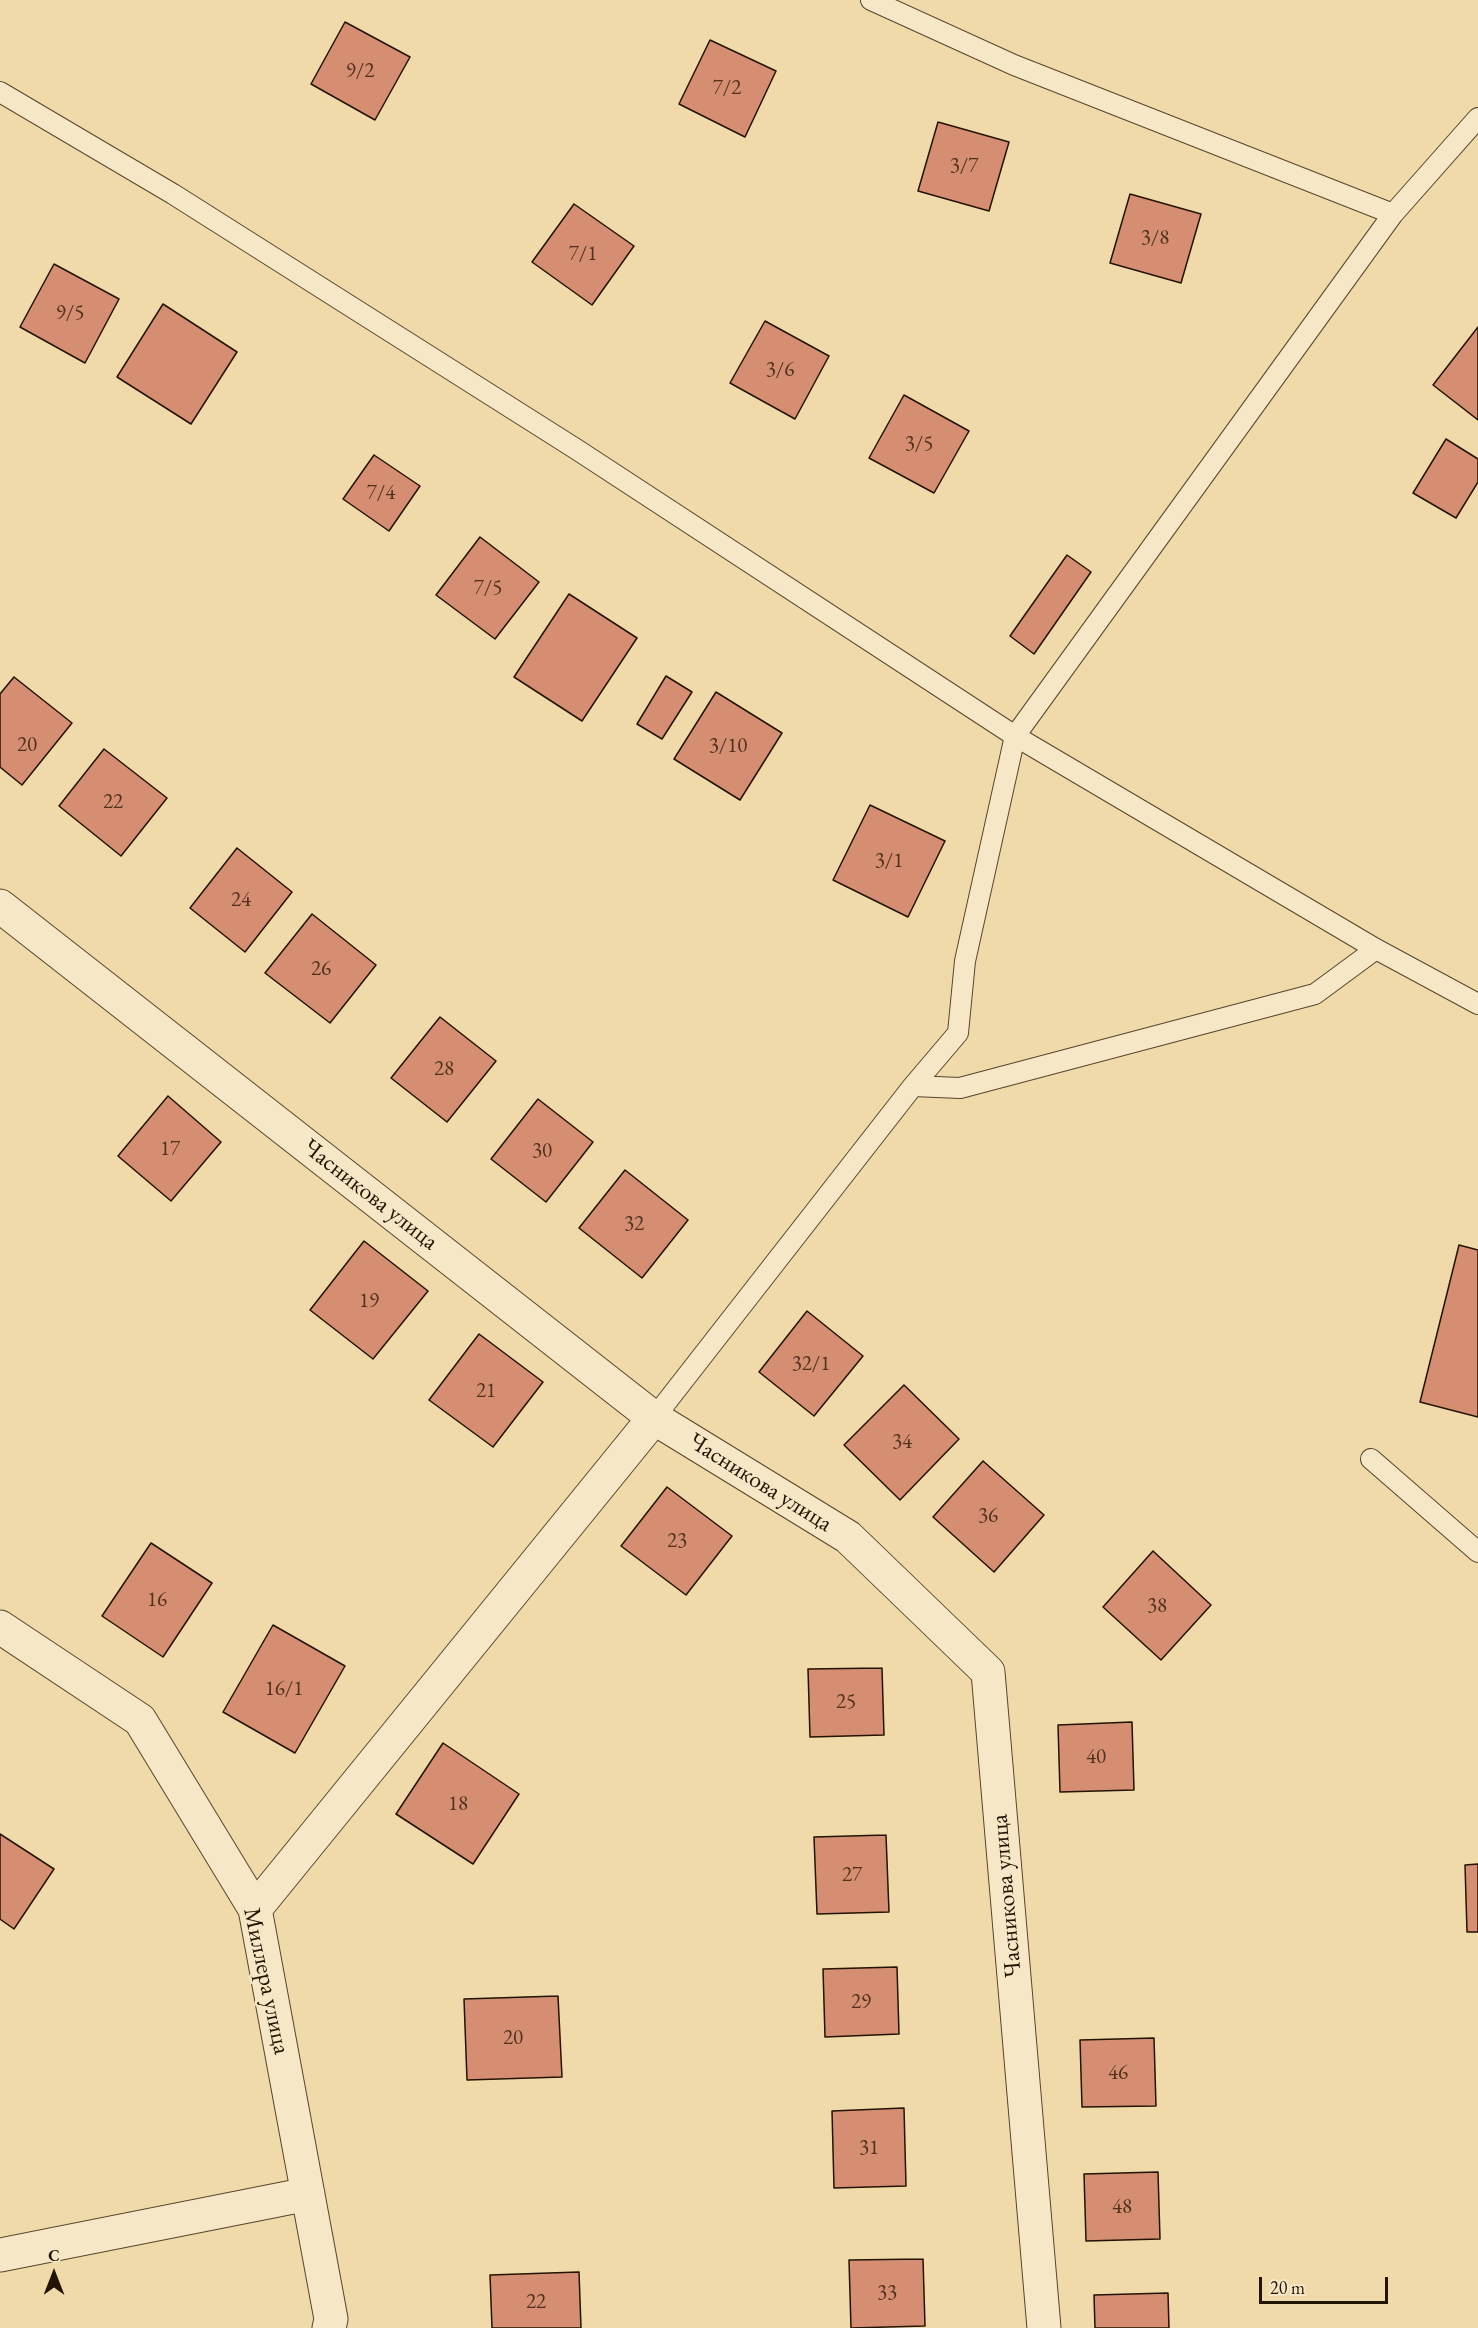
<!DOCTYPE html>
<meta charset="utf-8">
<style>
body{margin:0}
#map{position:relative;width:1478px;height:2328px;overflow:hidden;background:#f1daa9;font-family:"EB Garamond",serif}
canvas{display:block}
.north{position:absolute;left:24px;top:2244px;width:60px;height:60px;-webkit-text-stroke:4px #f6e7c7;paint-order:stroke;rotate:0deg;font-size:16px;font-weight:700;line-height:24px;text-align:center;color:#231301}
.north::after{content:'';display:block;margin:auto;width:21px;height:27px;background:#231301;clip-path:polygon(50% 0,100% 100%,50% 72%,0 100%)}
.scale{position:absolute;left:1259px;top:2277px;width:129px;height:27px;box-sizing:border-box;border:3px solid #231301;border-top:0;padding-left:8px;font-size:18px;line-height:21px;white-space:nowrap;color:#231301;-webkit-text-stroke:4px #f6e7c7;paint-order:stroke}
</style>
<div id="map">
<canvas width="1478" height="2328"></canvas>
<div class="north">С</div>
<div class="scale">20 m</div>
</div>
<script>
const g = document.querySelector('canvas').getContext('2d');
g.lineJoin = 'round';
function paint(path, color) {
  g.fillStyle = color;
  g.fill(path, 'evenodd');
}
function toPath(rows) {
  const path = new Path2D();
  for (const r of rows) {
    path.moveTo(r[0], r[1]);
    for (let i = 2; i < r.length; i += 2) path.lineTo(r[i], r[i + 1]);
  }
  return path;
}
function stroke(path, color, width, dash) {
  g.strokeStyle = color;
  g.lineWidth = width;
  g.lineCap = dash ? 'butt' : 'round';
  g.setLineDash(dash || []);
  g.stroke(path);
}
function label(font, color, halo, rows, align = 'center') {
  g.font = font + ' "EB Garamond",serif';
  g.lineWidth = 5;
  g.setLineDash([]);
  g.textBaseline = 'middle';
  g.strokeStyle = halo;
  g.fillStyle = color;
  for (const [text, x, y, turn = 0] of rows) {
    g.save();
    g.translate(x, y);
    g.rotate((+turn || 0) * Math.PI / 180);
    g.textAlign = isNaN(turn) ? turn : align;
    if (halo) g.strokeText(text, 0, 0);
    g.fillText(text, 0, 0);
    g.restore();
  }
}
const building = toPath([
 [345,22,410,57,375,120,311,84,345,22],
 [710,40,776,71,745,137,679,104,710,40],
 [938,122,1009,142,989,211,918,191,938,122],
 [1130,194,1201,214,1181,283,1110,263,1130,194],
 [574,204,634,246,592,305,532,262,574,204],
 [54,264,119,299,85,363,20,327,54,264],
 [163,304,237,352,191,424,117,377,163,304],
 [765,321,829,356,795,419,730,383,765,321],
 [1478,327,1478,420,1433,385,1478,327],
 [904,395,969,431,934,493,869,458,904,395],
 [1446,439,1478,459,1478,482,1456,518,1413,493,1446,439],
 [374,455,420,486,389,531,343,499,374,455],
 [480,537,539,582,495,639,436,595,480,537],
 [1067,555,1091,572,1034,654,1010,636,1067,555],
 [569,594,637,638,582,721,514,677,569,594],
 [666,676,692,692,662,739,637,724,666,676],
 [14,677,72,723,22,785,0,767,0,694,14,677],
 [716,692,782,733,740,800,674,759,716,692],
 [104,749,167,798,121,856,59,806,104,749],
 [870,805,945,841,908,917,833,880,870,805],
 [237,848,292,892,245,952,190,908,237,848],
 [312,914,376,965,330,1023,265,973,312,914],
 [440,1017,496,1061,447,1122,391,1078,440,1017],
 [168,1096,221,1142,171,1201,118,1156,168,1096],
 [538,1099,593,1142,546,1202,491,1159,538,1099],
 [625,1170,688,1220,642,1278,579,1228,625,1170],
 [364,1241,428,1291,373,1359,310,1310,364,1241],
 [1459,1245,1478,1250,1478,1417,1420,1402,1459,1245],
 [807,1311,863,1356,814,1416,759,1372,807,1311],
 [479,1334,543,1382,493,1447,429,1400,479,1334],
 [904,1385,959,1439,900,1500,844,1445,904,1385],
 [983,1461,1044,1515,994,1572,933,1517,983,1461],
 [667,1487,732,1536,686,1595,621,1546,667,1487],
 [151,1543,212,1583,163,1657,102,1616,151,1543],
 [1153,1551,1211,1605,1161,1660,1103,1607,1153,1551],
 [273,1625,345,1666,295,1753,223,1712,273,1625],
 [882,1668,884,1735,810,1737,808,1669,882,1668],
 [1132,1722,1134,1790,1060,1792,1058,1725,1132,1722],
 [443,1743,519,1794,473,1864,396,1814,443,1743],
 [0,1834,54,1869,14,1929,0,1919,0,1834],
 [886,1835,889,1912,817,1914,814,1837,886,1835],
 [1478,1864,1478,1932,1467,1932,1465,1865,1478,1864],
 [897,1967,899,2034,825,2037,823,1969,897,1967],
 [558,1996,562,2077,467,2080,464,1999,558,1996],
 [1154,2038,1156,2106,1082,2107,1080,2040,1154,2038],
 [904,2108,906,2186,834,2188,832,2111,904,2108],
 [1158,2172,1160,2239,1086,2241,1084,2174,1158,2172],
 [923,2259,925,2326,851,2328,849,2260,923,2259],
 [579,2272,581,2328,492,2328,490,2275,579,2272],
 [1168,2293,1169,2328,1095,2328,1094,2295,1168,2293]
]);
const service = toPath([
 [871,0,1014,65,1393,214],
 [0,92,173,194,576,449,1015,736,1376,949,1478,1004],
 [913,1086,960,1088,1315,994,1376,949],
 [654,1418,913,1086,958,1033,965,961,1015,736,1393,214,1478,118],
 [1371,1459,1478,1552]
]);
const minor = toPath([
 [0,906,654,1418,848,1537,988,1672,1044,2328],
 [0,1627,140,1720,255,1909,331,2319,329,2328],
 [255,1909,654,1418],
 [0,2255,308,2194]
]);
const numberNames = [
 ["9/2",360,71],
 ["7/2",727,88],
 ["3/7",964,166],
 ["3/8",1155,238],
 ["7/1",583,254],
 ["9/5",70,313],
 ["3/6",780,370],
 ["3/5",919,444],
 ["7/4",381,493],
 ["7/5",488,588],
 ["20",27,745],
 ["3/10",728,746],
 ["22",113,802],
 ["3/1",889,861],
 ["24",241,900],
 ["26",321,969],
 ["28",444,1069],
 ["17",170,1149],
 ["30",542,1151],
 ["32",634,1224],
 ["19",369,1301],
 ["32/1",811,1364],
 ["21",486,1391],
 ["34",902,1442],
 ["36",988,1516],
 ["23",677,1541],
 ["16",157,1600],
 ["38",1157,1606],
 ["16/1",284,1689],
 ["25",846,1702],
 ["40",1096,1757],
 ["18",458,1804],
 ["27",852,1875],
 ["29",861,2002],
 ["20",513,2038],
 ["46",1118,2073],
 ["31",869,2148],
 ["48",1122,2207],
 ["33",887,2293],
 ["22",536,2302]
];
const streetNames = [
 ["Часникова улица",370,1195,38],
 ["Часникова улица",760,1483,32],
 ["Часникова улица",1007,1896,-95],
 ["Миллера улица",266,1981,78]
];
paint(building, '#d58e72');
stroke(building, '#231301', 1.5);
stroke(service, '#56452b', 22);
stroke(minor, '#56452b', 35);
stroke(service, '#f6e7c7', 20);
stroke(minor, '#f6e7c7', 33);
label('21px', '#50321d', null, numberNames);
label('24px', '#231301', '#f6e7c7', streetNames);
</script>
